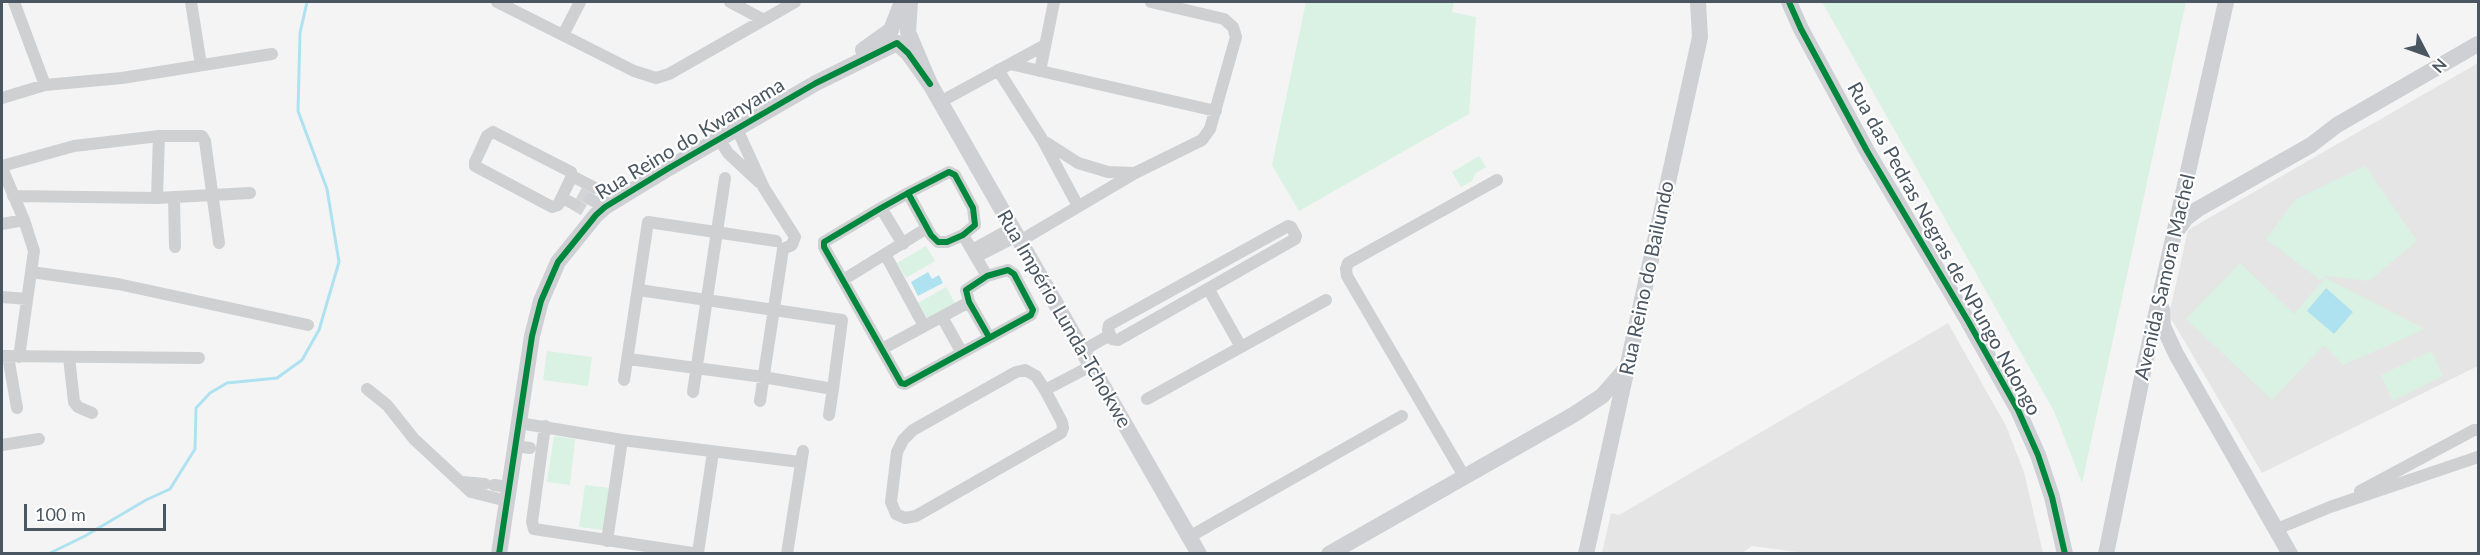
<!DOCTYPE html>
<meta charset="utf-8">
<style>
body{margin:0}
#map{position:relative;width:2480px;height:555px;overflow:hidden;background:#f4f4f4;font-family:Lato,sans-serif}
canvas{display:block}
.frame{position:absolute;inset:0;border:3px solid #4a5661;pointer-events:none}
.north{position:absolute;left:2396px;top:24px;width:60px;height:60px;-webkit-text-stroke:4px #fff;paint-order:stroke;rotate:131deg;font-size:16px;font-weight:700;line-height:24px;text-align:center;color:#4a5661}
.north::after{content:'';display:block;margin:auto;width:21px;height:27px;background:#4a5661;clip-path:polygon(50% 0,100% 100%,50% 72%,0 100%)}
.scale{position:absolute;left:24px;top:504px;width:142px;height:27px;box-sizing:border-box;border:3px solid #4a5661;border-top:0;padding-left:8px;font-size:18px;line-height:21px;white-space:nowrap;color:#4a5661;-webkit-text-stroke:4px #fff;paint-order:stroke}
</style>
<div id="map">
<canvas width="2480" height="555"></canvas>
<div class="frame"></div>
<div class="north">N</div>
<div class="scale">100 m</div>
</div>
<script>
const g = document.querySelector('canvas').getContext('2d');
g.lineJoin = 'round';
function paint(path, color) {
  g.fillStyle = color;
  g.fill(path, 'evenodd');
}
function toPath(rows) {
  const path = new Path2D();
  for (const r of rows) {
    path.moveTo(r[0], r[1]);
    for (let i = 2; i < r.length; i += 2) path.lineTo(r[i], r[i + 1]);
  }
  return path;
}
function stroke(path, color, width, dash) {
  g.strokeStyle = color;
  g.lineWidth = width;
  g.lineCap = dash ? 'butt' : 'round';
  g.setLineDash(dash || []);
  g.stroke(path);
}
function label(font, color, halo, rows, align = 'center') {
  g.font = font + ' Lato,sans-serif';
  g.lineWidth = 4.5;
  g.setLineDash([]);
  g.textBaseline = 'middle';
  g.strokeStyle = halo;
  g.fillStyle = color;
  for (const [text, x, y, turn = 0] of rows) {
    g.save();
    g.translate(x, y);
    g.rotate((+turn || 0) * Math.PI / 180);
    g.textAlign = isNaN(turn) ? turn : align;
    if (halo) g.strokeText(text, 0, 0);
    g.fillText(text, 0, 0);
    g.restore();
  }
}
const education = toPath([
 [2478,63,2478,366,2262,473,2169,315,2188,230],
 [1948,323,2006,426,2024,472,2043,553,1813,554,1752,546,1742,553,1602,553,1611,513,1619,515]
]);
const green = toPath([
 [1306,2,1454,2,1452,12,1476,17,1469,114,1299,211,1272,165],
 [1822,2,2186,2,2082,483,2054,411],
 [1479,156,1486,167,1476,173,1472,181,1461,187,1452,172],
 [2365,166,2417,241,2369,281,2326,276,2320,280,2266,239,2296,199],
 [926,246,935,261,906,278,897,263],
 [2240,263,2294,314,2325,278,2425,329,2343,365,2324,345,2272,400,2186,319],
 [946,287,955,303,927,318,918,303],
 [547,351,592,357,588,386,543,380],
 [2431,351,2443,376,2393,401,2381,375],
 [554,436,575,439,570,485,547,482],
 [585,485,610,488,604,530,579,527]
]);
const water = toPath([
 [928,272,932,279,939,275,943,283,918,296,911,282],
 [2326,288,2353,312,2334,334,2307,311]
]);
const stream = toPath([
 [48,554,85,536,146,500,170,489,195,449,196,408,210,393,227,383,277,378,302,360,319,330,339,262,327,189,298,111,300,33,307,2]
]);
const streetTunnel = toPath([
 [579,193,590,199],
 [574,204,584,210]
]);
const street = toPath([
 [14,2,45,85],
 [191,2,201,65],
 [497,2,634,71,656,78,669,74,795,2],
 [730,2,764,20],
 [563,35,580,2],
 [1010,64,1216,111],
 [998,70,1042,139,1078,206],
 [1040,71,1054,2],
 [2,98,45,85,122,78,272,54],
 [940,102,1045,45],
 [737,129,764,188,795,237,792,245,783,249],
 [493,132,571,172,572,176,558,205,552,207,475,166,475,162,487,136,493,132],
 [719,139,728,153,759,182],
 [1047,143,1078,163,1108,172,1134,173],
 [2,166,74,146,159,136,202,136,205,141,219,243],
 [2,168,24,220,34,251,19,357],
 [572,176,595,188],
 [908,193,931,235,938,242,947,242,963,235,975,225,973,208,955,175,949,172,908,193,881,208,824,242,824,247,901,383,905,384,1031,315,1033,310,1014,274,1008,270,987,276,966,290,969,302,989,337],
 [13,196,157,198,250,193],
 [174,197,175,247],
 [157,198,159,136],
 [562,198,574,204],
 [590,199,605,207],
 [881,208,903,244],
 [2,224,24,220],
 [1288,226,1291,227,1296,236,1295,239,1118,340,1112,339,1108,330,1109,325,1288,226],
 [963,235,987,276],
 [1020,241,1135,173,1202,140,1210,129,1236,37,1233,27,1224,19,1151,2],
 [972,250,1012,228],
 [885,254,924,326],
 [976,257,1017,236],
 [31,272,118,284,308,325],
 [843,280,927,228],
 [639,290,842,320,833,389],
 [1209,290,1241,347],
 [2,297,27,299],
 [942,317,962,353],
 [882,349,969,302],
 [1082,351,1110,335],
 [2,356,199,358],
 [8,356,17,408],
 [69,357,74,402,78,407,92,413],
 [629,359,763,377,833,389,829,415],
 [1025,370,1036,376,1045,390,1062,422,1063,428,1061,433,916,516,905,518,896,514,891,502,897,452,903,440,913,430,1016,372,1025,370],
 [624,380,648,222,776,241],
 [367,389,387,405,414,439,471,492,507,501],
 [1045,390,1091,366],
 [693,392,725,178],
 [1147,399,1326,300],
 [760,401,783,249],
 [519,423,622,440,800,462],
 [545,426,532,522,534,529,699,554],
 [2,445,39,439],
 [515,446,530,448],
 [1464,476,1347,276,1346,269,1348,263,1497,180],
 [462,482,485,484],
 [494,485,509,487],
 [2360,491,2474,430,2478,430],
 [2277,529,2330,507,2478,457],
 [1189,537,1402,416],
 [607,541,622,440],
 [698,553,713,452],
 [787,554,803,451]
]);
const secondary = toPath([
 [910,2,908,32,930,84,1199,554],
 [1789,2,1801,29,1867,151,1968,321,2018,410,2038,455,2052,497,2065,554],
 [863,50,891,30,902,2],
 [2178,229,2186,218,2198,209,2311,145,2337,125,2478,44],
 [2162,309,2163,326,2176,354,2290,554],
 [499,554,532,336,541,301,558,262,596,215,605,207,669,168,816,83,897,43,908,53,930,84],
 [1329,554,1573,415,1602,396,1623,372],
 [1586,554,1700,37,1698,2],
 [2106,554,2144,368,2226,2]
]);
const cycleway = toPath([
 [1789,2,1801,29,1867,151,1968,321,2018,410,2038,455,2052,497,2065,554],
 [908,193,931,235,938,242,947,242,963,235,975,225,973,208,955,175,949,172,908,193,881,208,824,242,824,247,901,383,905,384,1031,315,1033,310,1014,274,1008,270,987,276,966,290,969,302,989,337],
 [499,554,532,336,541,301,558,262,596,215,605,207,669,168,816,83,897,43,908,53,930,84]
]);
const streetNames = [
 ["Rua Reino do Kwanyama",690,139,-31],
 ["Rua das Pedras Negras de NPungo Ndongo",1944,249,61],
 ["Avenida Samora Machel",2165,277,-77],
 ["Rua Reino do Bailundo",1647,278,-78],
 ["Rua Império Lunda-Tchokwe",1064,319,60]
];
paint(education, '#e6e5e6');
paint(green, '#d9f2e3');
paint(water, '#aee2f0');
stroke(stream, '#aee2f0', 3);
stroke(streetTunnel, '#d2d4d7', 12, [12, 6]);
stroke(street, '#ced0d2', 12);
stroke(secondary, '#ced0d4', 16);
stroke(cycleway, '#00873e', 6);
label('20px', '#4a5661', '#fff', streetNames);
</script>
